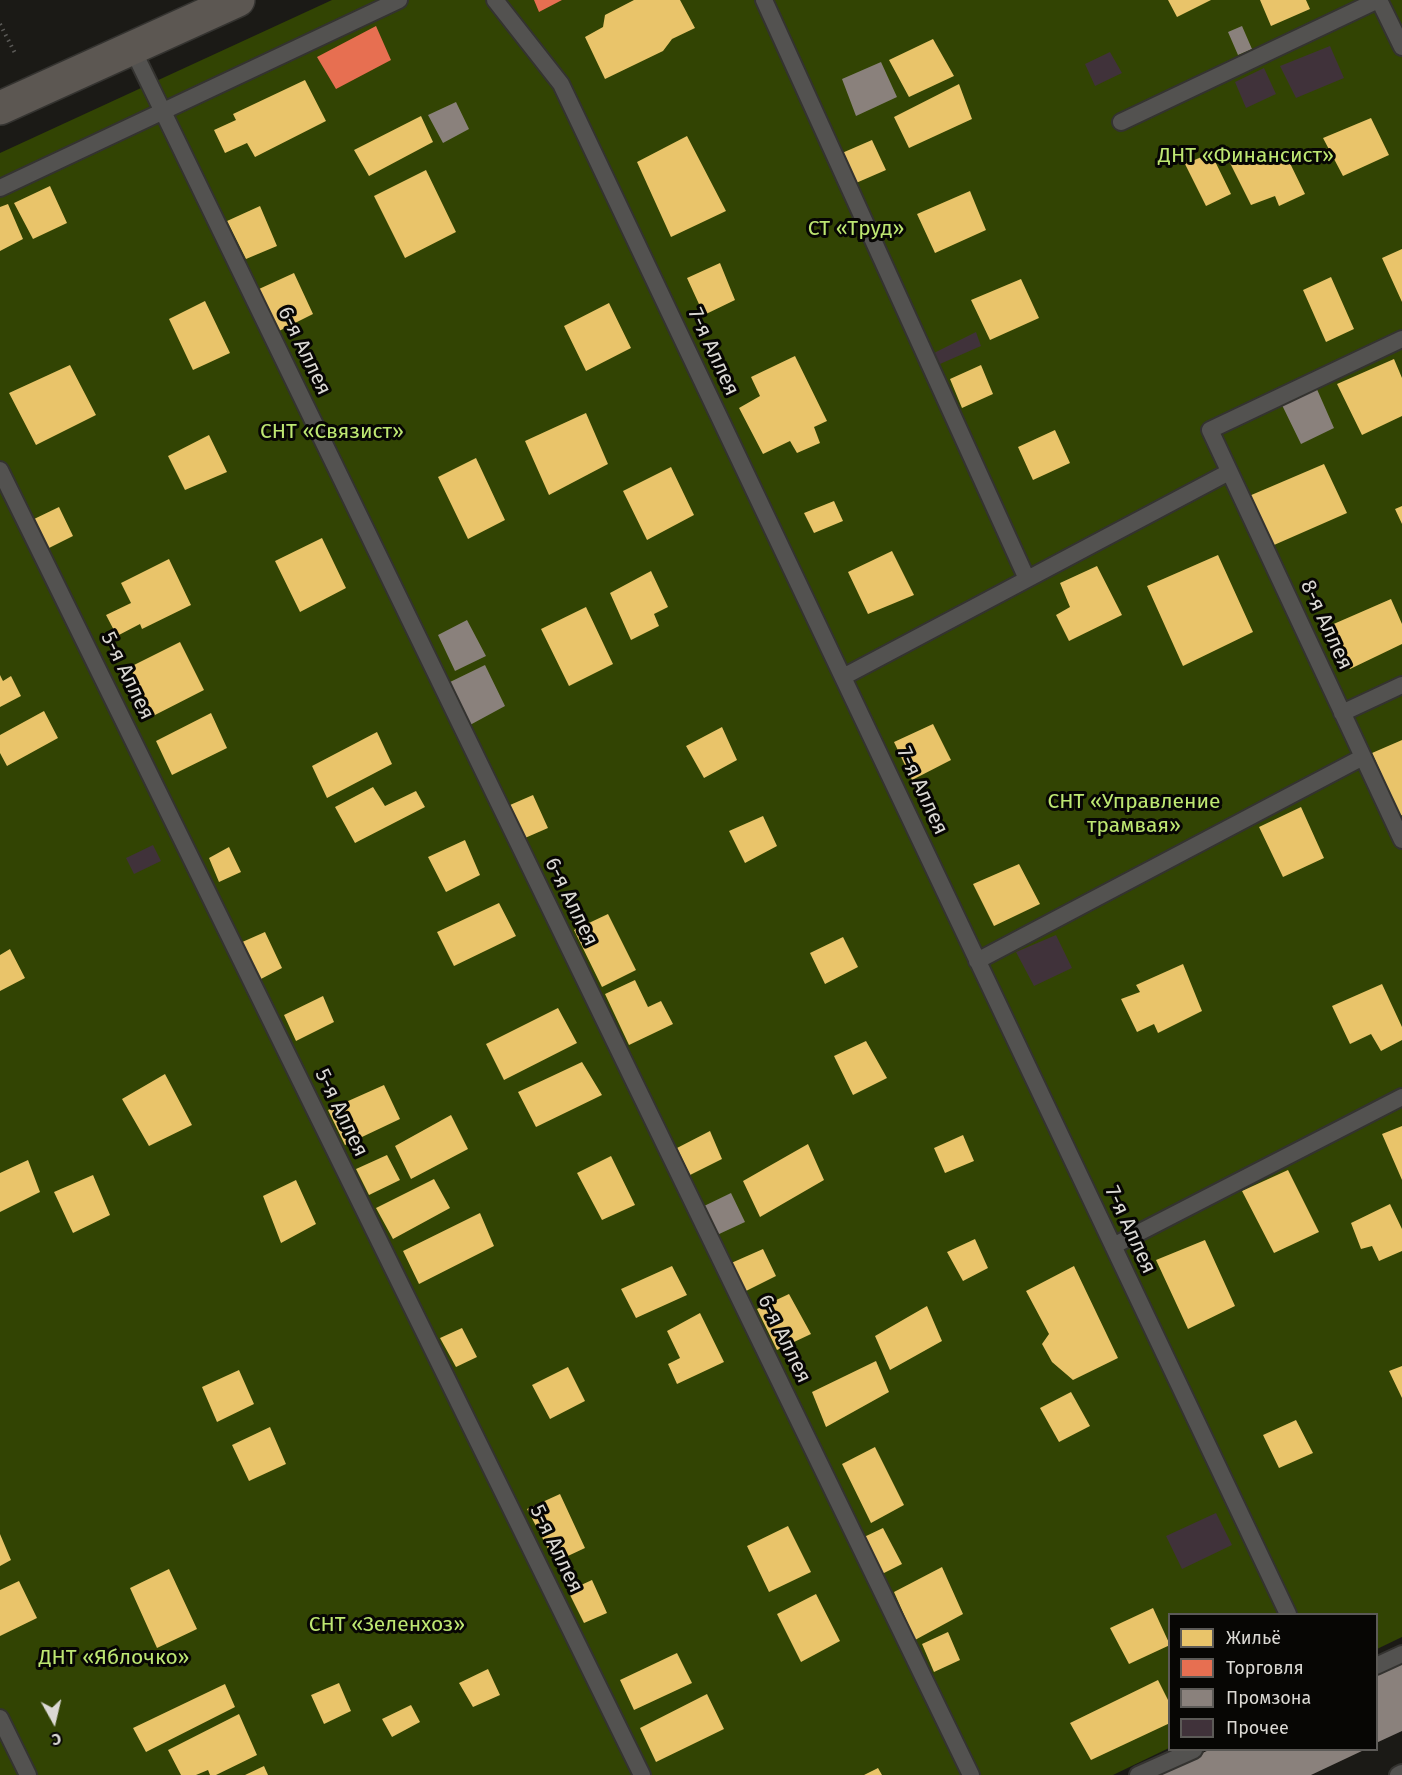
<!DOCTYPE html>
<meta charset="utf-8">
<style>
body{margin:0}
#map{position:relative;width:1402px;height:1775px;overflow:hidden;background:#1b1a16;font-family:"Fira Sans",sans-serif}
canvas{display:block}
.legend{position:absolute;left:1168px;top:1613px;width:210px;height:138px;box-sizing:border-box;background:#070604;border:2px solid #5c5a57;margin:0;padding:8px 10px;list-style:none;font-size:18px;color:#dbd9d4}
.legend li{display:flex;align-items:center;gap:12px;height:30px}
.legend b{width:30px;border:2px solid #5c5a57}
.north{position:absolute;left:24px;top:1691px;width:60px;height:60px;-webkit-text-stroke:4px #070604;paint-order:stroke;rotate:172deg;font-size:16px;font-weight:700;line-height:24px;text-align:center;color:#dbd9d4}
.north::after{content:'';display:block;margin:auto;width:21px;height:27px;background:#dbd9d4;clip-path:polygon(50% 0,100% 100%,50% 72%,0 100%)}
</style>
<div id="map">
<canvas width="1402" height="1775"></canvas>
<ul class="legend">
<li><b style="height:16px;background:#e9c46a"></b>Жильё</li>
<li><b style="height:16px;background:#e76f51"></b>Торговля</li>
<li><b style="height:16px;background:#8a817c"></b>Промзона</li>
<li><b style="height:16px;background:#40323a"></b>Прочее</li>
</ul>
<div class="north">С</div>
</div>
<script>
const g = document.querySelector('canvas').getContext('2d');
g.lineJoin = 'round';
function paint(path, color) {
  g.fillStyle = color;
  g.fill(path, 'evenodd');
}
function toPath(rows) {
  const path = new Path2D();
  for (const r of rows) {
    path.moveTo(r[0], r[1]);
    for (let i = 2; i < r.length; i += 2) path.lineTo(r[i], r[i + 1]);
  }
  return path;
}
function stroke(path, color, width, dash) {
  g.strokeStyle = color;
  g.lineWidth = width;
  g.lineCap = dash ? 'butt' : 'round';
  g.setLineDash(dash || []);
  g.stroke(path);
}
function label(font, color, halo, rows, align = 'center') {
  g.font = font + ' "Fira Sans",sans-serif';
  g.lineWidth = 6;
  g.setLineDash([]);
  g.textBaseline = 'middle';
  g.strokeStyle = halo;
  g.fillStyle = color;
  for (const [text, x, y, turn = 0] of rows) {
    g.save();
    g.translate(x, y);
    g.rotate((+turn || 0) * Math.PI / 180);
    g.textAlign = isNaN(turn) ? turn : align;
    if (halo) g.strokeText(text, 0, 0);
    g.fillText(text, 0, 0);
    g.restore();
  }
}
const green = toPath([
 [332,0,1402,0,1402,1637,1377,1649,1376,1614,1170,1614,1169,1748,1113,1775,0,1775,0,153]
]);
const homes = toPath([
 [634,0,680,0,695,28,672,39,663,51,605,79,585,37,603,27,605,15],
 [1168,0,1211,0,1177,17],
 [1260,0,1306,0,1310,9,1271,26],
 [933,39,954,76,909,97,889,60],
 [305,80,326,121,255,157,247,143,225,153,214,130,236,120,233,114],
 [959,84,972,119,909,148,894,117],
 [421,116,433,142,369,176,354,150],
 [1371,118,1389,155,1343,176,1323,138],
 [687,136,726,211,671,237,637,162],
 [872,140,886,170,856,183,842,153],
 [1257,149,1263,163,1285,153,1305,194,1279,206,1275,196,1251,205,1229,161],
 [1211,153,1231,194,1206,206,1185,164],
 [426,170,456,232,405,258,374,196],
 [50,186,67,223,33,239,14,203],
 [970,191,986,230,935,253,917,214],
 [8,204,23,239,0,251,0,207],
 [260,206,277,246,246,259,227,221],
 [1402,249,1402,302,1382,258],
 [720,263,735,300,704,315,687,278],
 [294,273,313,314,279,331,259,289],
 [1331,277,1354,329,1326,342,1303,290],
 [1021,279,1039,318,990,340,971,300],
 [205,301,230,353,193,370,169,319],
 [609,303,631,348,586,371,564,326],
 [795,356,827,421,814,427,820,443,797,453,790,441,763,454,739,408,760,396,751,377],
 [1394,359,1402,378,1402,416,1362,435,1337,384],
 [70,365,96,415,36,445,9,393],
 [981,365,993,394,962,408,950,379],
 [586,413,608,464,549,495,525,441],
 [1055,430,1070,463,1033,480,1018,447],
 [209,435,227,472,185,490,168,456],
 [476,458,505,520,468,539,438,477],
 [1324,464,1347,513,1274,545,1249,496],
 [671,467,694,515,647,540,623,491],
 [834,501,843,521,814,533,804,513],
 [1402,506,1402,524,1395,509],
 [59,507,73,536,47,549,32,520],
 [322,538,346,588,300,612,275,561],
 [892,551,914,595,868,614,848,572],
 [1218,555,1253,632,1183,666,1147,586],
 [169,559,191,605,142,629,140,624,117,636,106,615,131,603,121,583],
 [1097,566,1122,615,1069,641,1056,615,1070,607,1060,583],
 [651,571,668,607,654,614,659,626,631,640,610,593],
 [1391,599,1402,624,1402,644,1350,669,1329,626],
 [586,607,613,664,569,686,541,629],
 [180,642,204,690,153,716,130,667],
 [0,675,3,681,11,676,21,696,0,707],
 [44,711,58,738,7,766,0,753,0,735],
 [211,713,227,748,172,775,156,741],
 [933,724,951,760,912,780,894,742],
 [722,727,737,760,704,778,686,746],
 [377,732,392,764,327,798,312,766],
 [1402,740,1402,815,1400,816,1372,753],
 [373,787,385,806,416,791,425,807,355,843,335,807],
 [533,795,548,828,525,838,510,805],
 [1301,807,1324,858,1283,877,1259,827],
 [763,816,777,846,745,863,729,831],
 [465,840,480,875,446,892,428,857],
 [229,847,241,872,219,882,209,858],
 [1019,864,1040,904,994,926,973,884],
 [499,903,516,936,454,966,437,932],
 [608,914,636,970,602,987,574,930],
 [265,932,282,968,259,980,240,943],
 [843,937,858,967,825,984,810,953],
 [10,949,25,978,0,991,0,955],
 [1183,964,1202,1011,1158,1033,1154,1024,1137,1032,1121,999,1140,992,1136,985],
 [635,980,648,1007,661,1001,673,1024,629,1045,605,994],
 [1382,984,1402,1027,1402,1040,1381,1051,1371,1034,1350,1044,1332,1006],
 [323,996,334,1022,296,1041,284,1015],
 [558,1008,577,1043,504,1080,486,1044],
 [866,1041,887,1078,853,1095,834,1056],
 [582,1062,602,1095,536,1127,518,1092],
 [165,1074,192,1125,149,1146,122,1099],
 [384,1085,400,1119,345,1145,328,1110],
 [451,1115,468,1149,411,1179,395,1146],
 [1402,1126,1402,1180,1382,1134],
 [710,1131,722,1159,690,1175,677,1148],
 [963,1135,974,1161,945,1173,934,1148],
 [808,1144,824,1180,760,1217,743,1181],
 [387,1155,400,1180,369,1195,356,1169],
 [611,1156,635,1205,602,1220,577,1173],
 [28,1160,40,1192,0,1212,0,1173],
 [1288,1170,1319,1232,1274,1253,1242,1191],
 [93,1175,110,1215,73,1233,54,1192],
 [434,1179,450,1208,393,1239,376,1208],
 [296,1180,316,1224,281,1243,263,1196],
 [1390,1204,1402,1229,1402,1251,1379,1261,1372,1246,1361,1249,1351,1223],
 [480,1213,494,1246,419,1284,403,1251],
 [975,1239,988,1268,963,1281,947,1252],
 [1205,1240,1235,1306,1188,1329,1156,1260],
 [763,1249,776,1276,744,1292,729,1264],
 [672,1266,687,1295,636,1318,621,1289],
 [1074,1266,1118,1358,1073,1380,1052,1362,1042,1344,1049,1334,1026,1291],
 [789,1294,811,1334,777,1350,757,1309],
 [927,1306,942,1341,890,1370,875,1336],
 [700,1313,724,1362,677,1384,668,1364,680,1358,667,1331],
 [462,1328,477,1357,456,1367,440,1338],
 [876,1361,889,1392,826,1427,812,1392],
 [1402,1366,1402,1398,1389,1371],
 [568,1367,585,1401,550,1419,532,1385],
 [239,1370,254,1404,217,1422,202,1387],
 [1071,1392,1090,1426,1059,1442,1040,1408],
 [1296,1420,1313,1453,1279,1468,1263,1435],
 [270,1427,286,1464,249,1481,232,1445],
 [875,1447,904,1505,871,1523,842,1464],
 [560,1494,585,1548,555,1562,527,1509],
 [788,1526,811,1572,769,1592,747,1546],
 [883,1528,902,1564,882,1574,864,1537],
 [0,1534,11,1560,0,1566],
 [942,1567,963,1614,915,1640,894,1592],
 [169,1569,197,1629,157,1648,130,1588],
 [592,1580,607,1613,584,1623,568,1591],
 [19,1581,37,1618,0,1636,0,1590],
 [816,1594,840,1641,801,1662,777,1614],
 [1153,1608,1170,1645,1129,1664,1110,1628],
 [948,1632,960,1660,934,1672,922,1644],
 [677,1653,692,1683,634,1710,620,1680],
 [488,1669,500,1695,473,1707,459,1683],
 [1158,1680,1170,1704,1170,1723,1091,1760,1070,1723],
 [339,1683,351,1711,324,1724,311,1695],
 [225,1684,235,1707,146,1752,133,1728],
 [707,1694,724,1729,656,1762,640,1728],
 [411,1705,420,1722,392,1737,382,1719],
 [239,1714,257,1755,216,1775,210,1775,208,1770,196,1775,181,1775,168,1750],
 [264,1766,268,1775,245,1775],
 [878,1768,882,1775,864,1775]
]);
const shops = toPath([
 [534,0,562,0,539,12],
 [376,26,391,60,336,89,317,57]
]);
const industry = toPath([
 [1242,26,1252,49,1238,55,1228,32],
 [881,62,897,97,856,116,842,79],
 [456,102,469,129,443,143,428,115],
 [1316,387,1334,428,1301,444,1281,403],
 [467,620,486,656,455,671,438,635],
 [485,665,505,706,470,725,448,683],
 [731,1193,745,1222,717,1235,702,1207],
 [1402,1660,1402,1731,1376,1743,1376,1672],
 [1209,1750,1364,1750,1311,1775,1154,1775]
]);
const building = toPath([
 [1330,46,1344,78,1296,98,1280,66],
 [1110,52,1122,73,1095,86,1085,64],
 [1264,68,1276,94,1246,108,1235,82],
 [976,332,981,346,940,364,934,353],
 [153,845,161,861,134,874,126,858],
 [1056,935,1072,968,1034,986,1016,952],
 [1216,1513,1232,1545,1182,1569,1166,1536]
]);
const path = toPath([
 [0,24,16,55]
]);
const service = toPath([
 [495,0,561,84,1288,1614],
 [764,0,1027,579],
 [1379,0,1402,47],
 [132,48,971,1775],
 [1121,122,1378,0],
 [0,188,399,0],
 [1402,339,1210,430,1402,840],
 [0,470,642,1775],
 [843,677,1229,472],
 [1342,713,1402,685],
 [977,961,1363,757],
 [1113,1246,1402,1097],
 [1376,1666,1402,1654],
 [0,1718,28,1775],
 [1138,1775,1194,1750],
 [1398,1775,1402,1773]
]);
const primary = toPath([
 [0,108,238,0]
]);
const parkNames = [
 ["ДНТ «Финансист»",1246,156],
 ["СТ «Труд»",856,229],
 ["СНТ «Связист»",332,432],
 ["СНТ «Управление",1134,802],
 ["трамвая»",1134,826],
 ["СНТ «Зеленхоз»",387,1625],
 ["ДНТ «Яблочко»",114,1658]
];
const streetNames = [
 ["6-я Аллея",304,351,64],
 ["7-я Аллея",713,352,65],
 ["8-я Аллея",1326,625,65],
 ["5-я Аллея",127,676,64],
 ["7-я Аллея",922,791,65],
 ["6-я Аллея",571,902,64],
 ["5-я Аллея",341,1113,64],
 ["7-я Аллея",1130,1230,65],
 ["6-я Аллея",784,1339,64],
 ["5-я Аллея",556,1549,64]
];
paint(green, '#324403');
paint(homes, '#e9c46a');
paint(shops, '#e76f51');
paint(industry, '#8a817c');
paint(building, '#40323a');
stroke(service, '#343330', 20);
stroke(primary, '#343330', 36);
stroke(path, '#5b5a57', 4, [1.5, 4.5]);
stroke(service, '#535250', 16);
stroke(primary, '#5c5752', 33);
label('21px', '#bee772', '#070604', parkNames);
label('21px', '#dbd9d4', '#070604', streetNames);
</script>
